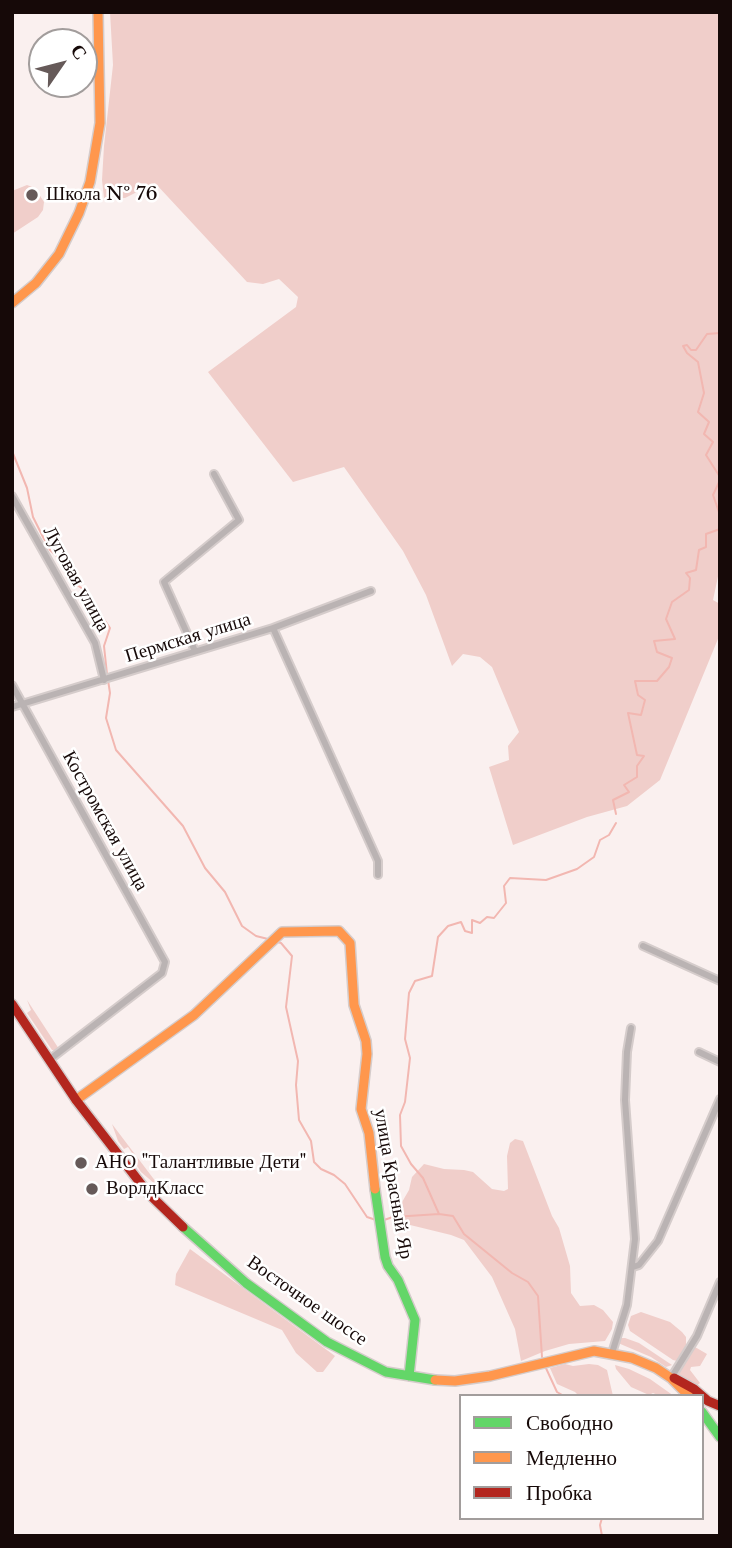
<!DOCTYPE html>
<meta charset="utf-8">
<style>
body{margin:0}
#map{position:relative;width:732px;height:1548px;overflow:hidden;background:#faf0ef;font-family:"Libre Baskerville",serif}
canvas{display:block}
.frame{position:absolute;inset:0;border:14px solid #160908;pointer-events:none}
.legend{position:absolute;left:459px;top:1394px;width:245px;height:126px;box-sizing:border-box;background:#fff;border:2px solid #a29d9c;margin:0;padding:9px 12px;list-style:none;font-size:21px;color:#160908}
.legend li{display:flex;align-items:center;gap:14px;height:35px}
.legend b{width:35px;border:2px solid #a29d9c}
.north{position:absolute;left:28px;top:28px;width:70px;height:70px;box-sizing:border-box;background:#fff;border:2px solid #a29d9c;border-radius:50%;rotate:55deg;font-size:19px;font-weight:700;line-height:28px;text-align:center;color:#160908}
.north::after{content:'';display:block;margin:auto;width:24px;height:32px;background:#665a59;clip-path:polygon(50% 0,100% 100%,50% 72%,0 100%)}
</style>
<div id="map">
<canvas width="732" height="1548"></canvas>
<div class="frame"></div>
<ul class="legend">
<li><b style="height:9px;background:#63d668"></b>Свободно</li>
<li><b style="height:9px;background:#ff974d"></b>Медленно</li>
<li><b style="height:9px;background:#b3261e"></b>Пробка</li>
</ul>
<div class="north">С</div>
</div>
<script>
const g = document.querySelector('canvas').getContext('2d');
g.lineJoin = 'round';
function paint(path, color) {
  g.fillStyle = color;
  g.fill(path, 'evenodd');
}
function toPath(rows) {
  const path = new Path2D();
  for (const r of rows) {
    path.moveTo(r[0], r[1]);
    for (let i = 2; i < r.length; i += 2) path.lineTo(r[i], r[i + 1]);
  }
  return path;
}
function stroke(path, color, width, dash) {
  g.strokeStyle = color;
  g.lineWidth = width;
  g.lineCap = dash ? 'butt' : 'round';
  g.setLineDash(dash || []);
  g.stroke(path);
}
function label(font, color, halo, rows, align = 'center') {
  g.font = font + ' "Libre Baskerville",serif';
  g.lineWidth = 5;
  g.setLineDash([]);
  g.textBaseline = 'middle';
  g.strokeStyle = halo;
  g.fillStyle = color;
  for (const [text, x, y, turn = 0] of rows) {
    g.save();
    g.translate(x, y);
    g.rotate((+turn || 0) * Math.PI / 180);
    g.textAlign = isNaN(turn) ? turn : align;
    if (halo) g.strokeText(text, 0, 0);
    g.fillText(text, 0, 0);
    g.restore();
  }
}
const green = toPath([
 [110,12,720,12,720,567,713,600,720,604,720,634,660,780,627,806,587,817,513,845,489,767,509,760,508,746,519,732,492,667,480,657,463,654,452,666,426,595,403,551,344,467,293,482,208,372,296,307,298,297,279,279,263,284,247,282,155,183,125,198,104,198,102,180,104,146,113,65],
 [27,185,35,188,44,202,43,210,38,217,12,234,12,191],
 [27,1000,59,1049,58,1050,52,1050,27,1013,31,1010],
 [112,1124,156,1182,155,1184,141,1172,130,1155,132,1153,128,1147,124,1149,118,1141],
 [515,1139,523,1141,552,1216,559,1228,570,1266,571,1293,580,1306,594,1305,603,1310,613,1322,612,1329,605,1341,569,1344,545,1351,521,1361,515,1329,492,1277,464,1240,451,1235,402,1223,398,1216,398,1209,409,1190,412,1177,424,1164,444,1169,464,1170,473,1172,492,1189,504,1191,508,1189,507,1156,510,1143],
 [190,1249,335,1356,323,1372,317,1372,296,1353,282,1330,175,1285,176,1274],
 [641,1312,670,1322,682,1332,686,1337,686,1345,677,1361,673,1360,630,1331,628,1325,631,1316],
 [616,1338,625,1338,639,1343,672,1365,666,1367,651,1357,618,1343],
 [695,1347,707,1354,700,1366,691,1367,690,1370,700,1383,695,1387,684,1380,678,1372],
 [565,1364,573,1366,589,1364,598,1365,607,1370,613,1396,579,1396,575,1392,557,1384,550,1368],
 [615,1365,629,1369,650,1379,674,1396,660,1396,653,1393,649,1395,631,1387,616,1369]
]);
const stream = toPath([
 [720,333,707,334,696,350,691,350,687,345,683,346,687,353,698,362,704,393,698,412,709,422,704,434,713,442,706,455,720,477],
 [12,451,27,488,33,517,43,537,50,550,60,559,68,579,83,589,110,628,104,646,107,674],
 [720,480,713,495,720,515],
 [108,680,110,693,106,718,116,750,183,826,205,868,225,892,242,926,256,936,268,939],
 [616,814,613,800,629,792,624,785,637,777,637,766,644,756,637,755,628,713,641,715,645,700,638,695,635,681,657,681,669,667,672,658,657,652,654,641,675,639,666,619,672,602,689,590,690,578,686,573,696,570,699,550,706,547,706,534,720,529],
 [277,942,281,943,292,956,286,1007,298,1061,296,1085,299,1120,311,1141,314,1162,321,1169,334,1175,345,1184,367,1217,376,1220],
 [384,1220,393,1217,439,1214],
 [542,1357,538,1296,528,1282,512,1273,464,1234,453,1216,439,1214,423,1178,411,1164,401,1146,400,1115,405,1102,410,1058,405,1039,409,993,415,981,432,976,438,937,448,926,461,922,465,931,472,933,472,920,480,923,487,917,494,918,506,903,504,886,510,878,546,880,577,869,594,857,600,840,609,835,616,823],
 [545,1366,557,1392,564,1396],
 [602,1518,600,1525,602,1536]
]);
const street = toPath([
 [12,496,95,643,104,680],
 [273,628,378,861,378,875],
 [195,651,164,582,239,520,214,474],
 [12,685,165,962,162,973,49,1060],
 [12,707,273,628,371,591],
 [643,946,720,981],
 [699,1052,720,1062],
 [633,1267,639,1265,658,1241,720,1099],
 [612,1353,627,1305,635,1239,625,1100,627,1052,631,1028],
 [671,1378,697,1336,720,1282]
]);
const fast = toPath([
 [375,1189,385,1257,388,1266,398,1280,415,1320,409,1376],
 [183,1227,246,1283,327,1342,386,1372,435,1380],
 [702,1412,720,1437]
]);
const slow = toPath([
 [12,303,36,283,59,254,79,213,90,182,100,123,98,12],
 [76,1100,194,1015,282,932,339,931,350,943,354,1005,366,1041,367,1054,361,1109,369,1133,375,1189],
 [435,1380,455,1381,490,1376,594,1351,632,1358,656,1368,671,1378,689,1396]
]);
const jam = toPath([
 [12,1004,76,1100,148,1193,183,1227],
 [674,1378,694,1389,708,1401,720,1406]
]);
const markers = [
 [32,195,7,"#665a59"],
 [81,1163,7,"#665a59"],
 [92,1189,7,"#665a59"]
];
const poiNames = [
 ["Школа № 76",46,195],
 ["АНО \"Талантливые Дети\"",95,1163],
 ["ВорлдКласс",106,1189]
];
const streetNames = [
 ["Луговая улица",76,579,61],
 ["Пермская улица",188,638,-17],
 ["Костромская улица",105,821,61],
 ["улица Красный Яр",393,1184,80],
 ["Восточное шоссе",307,1301,35]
];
paint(green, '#f0ceca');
stroke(stream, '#f2b7b1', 2);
stroke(street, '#d5cccb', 10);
stroke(fast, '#d5cccb', 12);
stroke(slow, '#d5cccb', 12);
stroke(jam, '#d5cccb', 12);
stroke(street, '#bab3b3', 6);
stroke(fast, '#63d668', 9);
stroke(slow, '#ff974d', 9);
stroke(jam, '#b3261e', 9);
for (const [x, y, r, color] of markers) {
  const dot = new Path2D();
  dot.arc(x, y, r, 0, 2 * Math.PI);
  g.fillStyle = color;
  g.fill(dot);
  stroke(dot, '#fff', 2.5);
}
label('19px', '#160908', '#fff', poiNames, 'left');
label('19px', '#160908', '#fff', streetNames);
</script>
